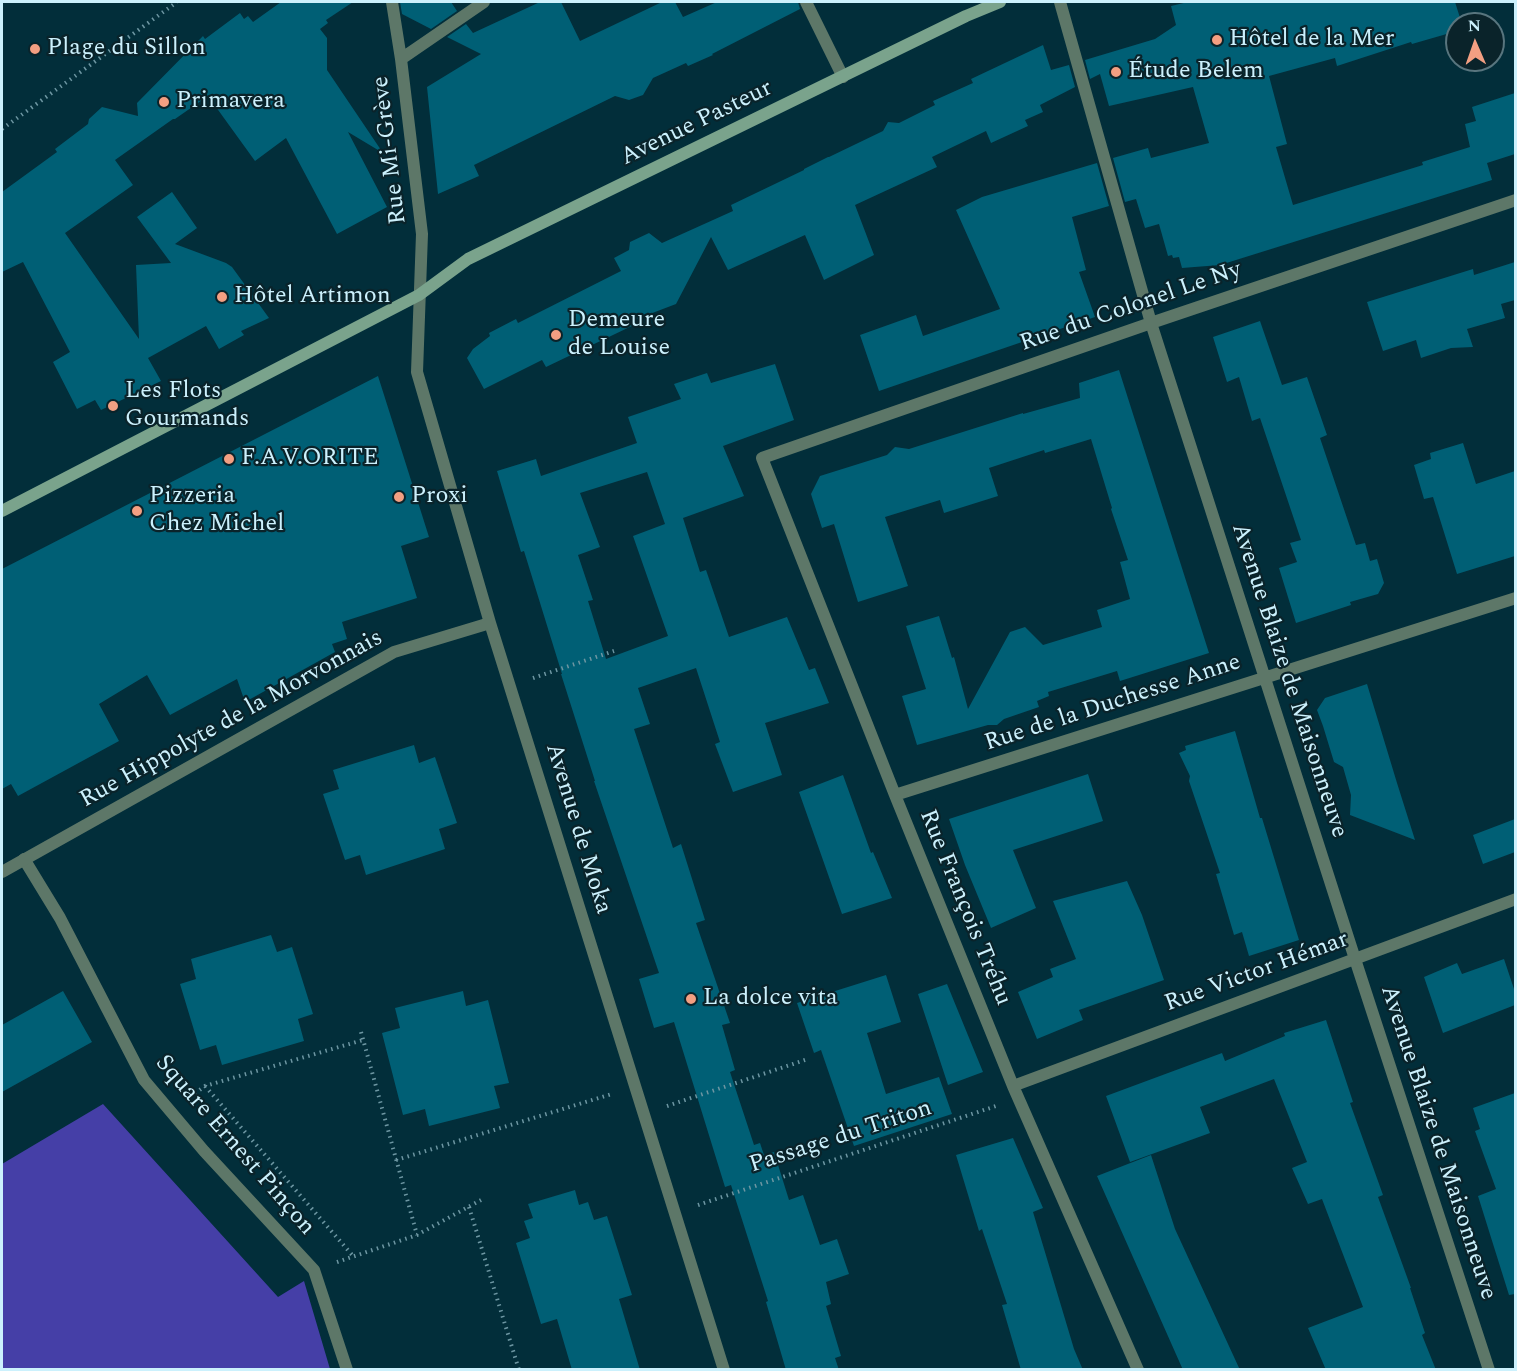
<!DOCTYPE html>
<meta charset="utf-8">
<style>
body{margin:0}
#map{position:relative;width:1517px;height:1371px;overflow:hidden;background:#022e3a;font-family:Spectral,serif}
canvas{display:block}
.frame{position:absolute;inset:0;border:3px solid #ccf1fd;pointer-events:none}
.north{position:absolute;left:1445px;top:12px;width:60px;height:60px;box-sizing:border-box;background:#0a232a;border:2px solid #58757e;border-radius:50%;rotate:358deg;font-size:16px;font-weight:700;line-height:24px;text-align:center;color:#ccf1fd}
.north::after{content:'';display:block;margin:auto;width:21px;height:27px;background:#f39f82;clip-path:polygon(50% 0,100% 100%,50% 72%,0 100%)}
</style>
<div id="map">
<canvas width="1517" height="1371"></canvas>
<div class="frame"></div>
<div class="north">N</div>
</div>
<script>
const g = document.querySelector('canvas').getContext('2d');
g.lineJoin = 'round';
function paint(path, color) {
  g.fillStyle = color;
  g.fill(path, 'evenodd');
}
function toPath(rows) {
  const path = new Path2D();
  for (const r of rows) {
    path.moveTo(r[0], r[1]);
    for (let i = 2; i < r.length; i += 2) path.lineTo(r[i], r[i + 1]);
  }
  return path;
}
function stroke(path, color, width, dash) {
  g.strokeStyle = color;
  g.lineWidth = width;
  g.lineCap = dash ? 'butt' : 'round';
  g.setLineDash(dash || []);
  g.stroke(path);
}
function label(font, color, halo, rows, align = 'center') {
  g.font = font + ' Spectral,serif';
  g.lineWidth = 4.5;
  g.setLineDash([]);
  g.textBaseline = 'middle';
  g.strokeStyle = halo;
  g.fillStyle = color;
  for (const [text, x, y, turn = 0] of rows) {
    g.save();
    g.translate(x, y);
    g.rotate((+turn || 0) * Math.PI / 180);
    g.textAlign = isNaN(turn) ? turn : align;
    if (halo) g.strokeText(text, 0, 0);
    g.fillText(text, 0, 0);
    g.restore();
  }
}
const green = toPath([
 [103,1104,278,1297,304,1281,330,1369,2,1369,2,1164]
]);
const building = toPath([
 [281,2,353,2,326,20,328,23,320,29,327,38,327,70,383,153,348,132,387,207,337,234,286,138,255,161,208,96,175,119,173,119,115,160,133,185,65,233,139,339,136,265,171,263,137,217,172,192,197,228,175,244,226,263,232,267,269,318,241,331,244,335,219,349,206,326,148,358,161,381,101,410,95,400,77,409,53,362,70,352,23,262,2,272,2,192,57,152,55,149,88,124,89,119,102,107,138,116,137,103,203,36,205,39,240,13,244,19,248,16,253,22],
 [400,2,451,2,457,11,431,29,402,14],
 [540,2,561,2,580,41,662,2,675,2,683,17,717,2,798,2,800,9,712,54,713,55,688,66,686,63,653,78,643,95,629,100,615,96,474,165,479,176,438,194,427,87,481,54,447,37,466,24,473,33],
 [1188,2,1455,2,1462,24,1457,24,1457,31,1412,44,1411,42,1337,66,1335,58,1269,76,1287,144,1276,147,1293,205,1423,165,1422,162,1470,147,1465,124,1476,121,1472,107,1515,93,1515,154,1487,163,1492,180,1220,265,1182,268,1179,257,1173,258,1172,255,1168,256,1159,224,1145,228,1136,199,1125,202,1113,158,1148,148,1151,158,1209,143,1193,87,1109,106,1100,74,1090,79,1085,60,1155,39,1176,25,1171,6],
 [1043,45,1051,70,1069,65,1075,87,1040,105,1043,112,1025,120,1028,126,991,143,986,131,932,157,937,167,855,205,874,255,824,280,805,235,728,270,711,237,676,304,634,320,636,324,546,367,542,360,484,389,467,358,473,349,490,336,489,333,516,319,518,323,621,271,614,258,629,250,630,242,649,233,662,243,733,211,731,205,804,170,804,169,828,157,829,157,883,131,888,122,899,123,935,105,933,101,973,83,971,79],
 [1097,163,1109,206,1072,217,1086,270,1079,272,1095,317,879,391,860,335,916,315,923,336,1000,309,956,210,982,197],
 [1515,262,1515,300,1501,304,1505,318,1467,329,1473,347,1451,348,1421,358,1416,340,1383,351,1367,302,1473,269,1474,275],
 [1260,321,1282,385,1307,377,1327,435,1320,438,1356,545,1365,543,1370,561,1377,559,1384,583,1378,594,1350,602,1351,605,1296,623,1279,568,1297,562,1290,543,1301,540,1260,418,1252,421,1239,377,1227,382,1213,337],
 [775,364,794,420,723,446,744,496,683,518,700,572,706,570,729,637,787,617,809,670,815,668,829,703,765,723,782,775,733,792,715,744,720,742,696,668,638,688,650,724,634,729,673,848,681,844,705,920,696,923,730,1023,722,1025,735,1070,730,1072,754,1145,760,1143,764,1155,774,1152,789,1200,803,1195,820,1245,837,1239,849,1274,826,1282,831,1304,826,1306,841,1356,835,1358,839,1370,786,1370,766,1302,768,1301,731,1185,725,1187,674,1022,654,1028,639,979,659,973,594,781,595,781,561,674,562,674,524,551,521,552,497,471,536,459,541,476,637,443,628,417,681,399,674,384,707,373,711,383],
 [647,472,665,524,633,536,668,636,606,659,588,601,593,600,578,555,600,547,580,493],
 [1119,370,1209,653,1120,681,1117,671,1048,692,1049,696,1037,701,1039,707,1004,719,997,725,988,725,917,745,902,696,926,689,906,626,939,616,952,658,954,657,968,709,1010,632,1025,627,1043,645,1102,627,1097,610,1130,599,1120,562,1128,560,1111,509,1112,508,1091,439,1045,453,1044,450,989,468,998,496,944,513,940,500,885,517,908,586,858,602,834,524,822,528,811,494,820,476,887,455,895,447,909,449,1023,413,1023,414,1080,398,1079,383],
 [378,376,429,537,401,546,417,598,342,622,347,639,332,644,335,652,245,702,237,679,170,715,147,675,99,704,119,741,18,796,11,784,2,789,2,569],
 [1463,443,1476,484,1515,471,1515,556,1457,574,1433,497,1424,499,1414,465,1431,459,1430,453],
 [1367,684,1397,783,1415,840,1350,815,1351,795,1343,767,1334,762,1323,726,1317,710,1325,698],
 [1235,731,1260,818,1262,818,1299,940,1249,956,1242,932,1234,935,1216,874,1220,873,1189,781,1190,776,1179,753,1186,750,1185,746],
 [414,745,419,763,435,757,457,823,439,829,445,849,366,875,360,855,345,860,323,794,339,789,333,770],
 [1088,774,1103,821,1013,850,1036,908,991,928,965,865,949,819],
 [843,775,871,853,873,852,892,898,842,914,799,792],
 [1515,819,1515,852,1483,864,1473,835],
 [1127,881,1142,915,1164,980,1079,1010,1083,1020,1037,1039,1018,992,1053,977,1050,969,1076,959,1053,901],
 [271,935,277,952,292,947,313,1014,298,1019,304,1041,222,1065,216,1045,200,1050,180,984,196,979,191,959],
 [1504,959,1515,992,1515,1005,1443,1033,1424,977,1457,963,1462,974],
 [886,975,901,1022,867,1033,886,1094,939,1077,952,1114,854,1146,821,1050,814,1053,797,1003],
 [947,984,983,1072,948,1085,918,994],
 [63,991,92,1042,2,1092,2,1025],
 [463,991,466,1006,488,1000,509,1083,494,1086,500,1108,429,1126,425,1109,403,1115,382,1033,400,1028,395,1008],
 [1326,1020,1353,1102,1350,1103,1383,1195,1378,1197,1411,1288,1410,1288,1425,1333,1422,1335,1436,1370,1326,1370,1308,1328,1363,1307,1322,1199,1308,1204,1292,1168,1307,1162,1274,1079,1200,1107,1210,1133,1130,1162,1106,1096,1222,1053,1225,1061,1285,1036,1284,1033],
 [1515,1093,1515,1294,1509,1295,1478,1196,1496,1189,1475,1131,1480,1129,1473,1108],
 [1013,1138,1043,1208,1033,1212,1074,1349,1083,1370,1021,1370,1002,1305,1007,1304,982,1229,979,1231,956,1155],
 [1151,1155,1175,1229,1240,1370,1183,1370,1097,1176],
 [575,1190,579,1205,588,1202,594,1220,607,1216,632,1295,619,1299,640,1370,572,1370,557,1319,541,1324,516,1243,530,1238,524,1221,533,1218,528,1204]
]);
const path = toPath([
 [2,129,177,2],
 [533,678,614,651],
 [361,1032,417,1235],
 [205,1086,353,1256],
 [190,1097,205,1086,363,1040],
 [667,1106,808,1059],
 [396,1160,612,1094],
 [698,1205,996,1106],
 [469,1207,519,1370],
 [337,1262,417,1235,481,1200]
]);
const lane = toPath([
 [24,859,60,918,144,1080,204,1151,314,1270,347,1370]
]);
const street = toPath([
 [392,2,401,59,422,234,417,372,490,623,724,1370],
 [806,2,843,77],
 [1060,2,1151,323,1355,959,1489,1370],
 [401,59,484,2],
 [895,795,1516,598],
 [2,872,394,652,490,623],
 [1013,1086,1516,899],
 [1138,1370,1013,1086,895,795,762,458,1151,323,1516,200]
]);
const secondary = toPath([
 [2,511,419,295,468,259,966,16,1000,2]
]);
const markers = [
 [1217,40,6,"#f39f82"],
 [35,49,6,"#f39f82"],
 [1116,72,6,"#f39f82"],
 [164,102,6,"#f39f82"],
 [222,297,6,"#f39f82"],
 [556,335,6,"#f39f82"],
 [113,406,6,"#f39f82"],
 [229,459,6,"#f39f82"],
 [399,497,6,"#f39f82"],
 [137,511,6,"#f39f82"],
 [691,999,6,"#f39f82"]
];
const poiNames = [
 ["Hôtel de la Mer",1229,40],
 ["Plage du Sillon",47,49],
 ["Étude Belem",1128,72],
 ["Primavera",176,102],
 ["Hôtel Artimon",234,297],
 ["Demeure",568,321],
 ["de Louise",568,349],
 ["Les Flots",125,392],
 ["Gourmands",125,420],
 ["F.A.V.ORITE",241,459],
 ["Pizzeria",149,497],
 ["Chez Michel",149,525],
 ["Proxi",411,497],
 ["La dolce vita",703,999]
];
const streetNames = [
 ["Avenue Pasteur",697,124,-26],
 ["Rue Mi-Grève",391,150,-97],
 ["Rue du Colonel Le Ny",1131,308,-19],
 ["Avenue Blaize de Maisonneuve",1288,681,72],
 ["Rue de la Duchesse Anne",1113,704,-18],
 ["Rue Hippolyte de la Morvonnais",232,720,-29],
 ["Avenue de Moka",577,829,73],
 ["Rue François Tréhu",964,908,68],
 ["Rue Victor Hémar",1257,973,-20],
 ["Passage du Triton",841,1138,-18],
 ["Avenue Blaize de Maisonneuve",1437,1143,72],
 ["Square Ernest Pinçon",234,1146,49]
];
paint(green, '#453fa7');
paint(building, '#005f75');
stroke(path, '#6d96a2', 4, [1.5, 4.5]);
stroke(lane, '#5d7768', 12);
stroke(street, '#5d7768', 12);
stroke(secondary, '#7aa38c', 12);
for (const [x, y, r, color] of markers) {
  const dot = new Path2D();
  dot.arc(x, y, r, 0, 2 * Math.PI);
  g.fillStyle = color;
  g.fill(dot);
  stroke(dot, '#0a232a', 2);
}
label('24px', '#ccf1fd', '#0a232a', poiNames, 'left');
label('24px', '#ccf1fd', '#0a232a', streetNames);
</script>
